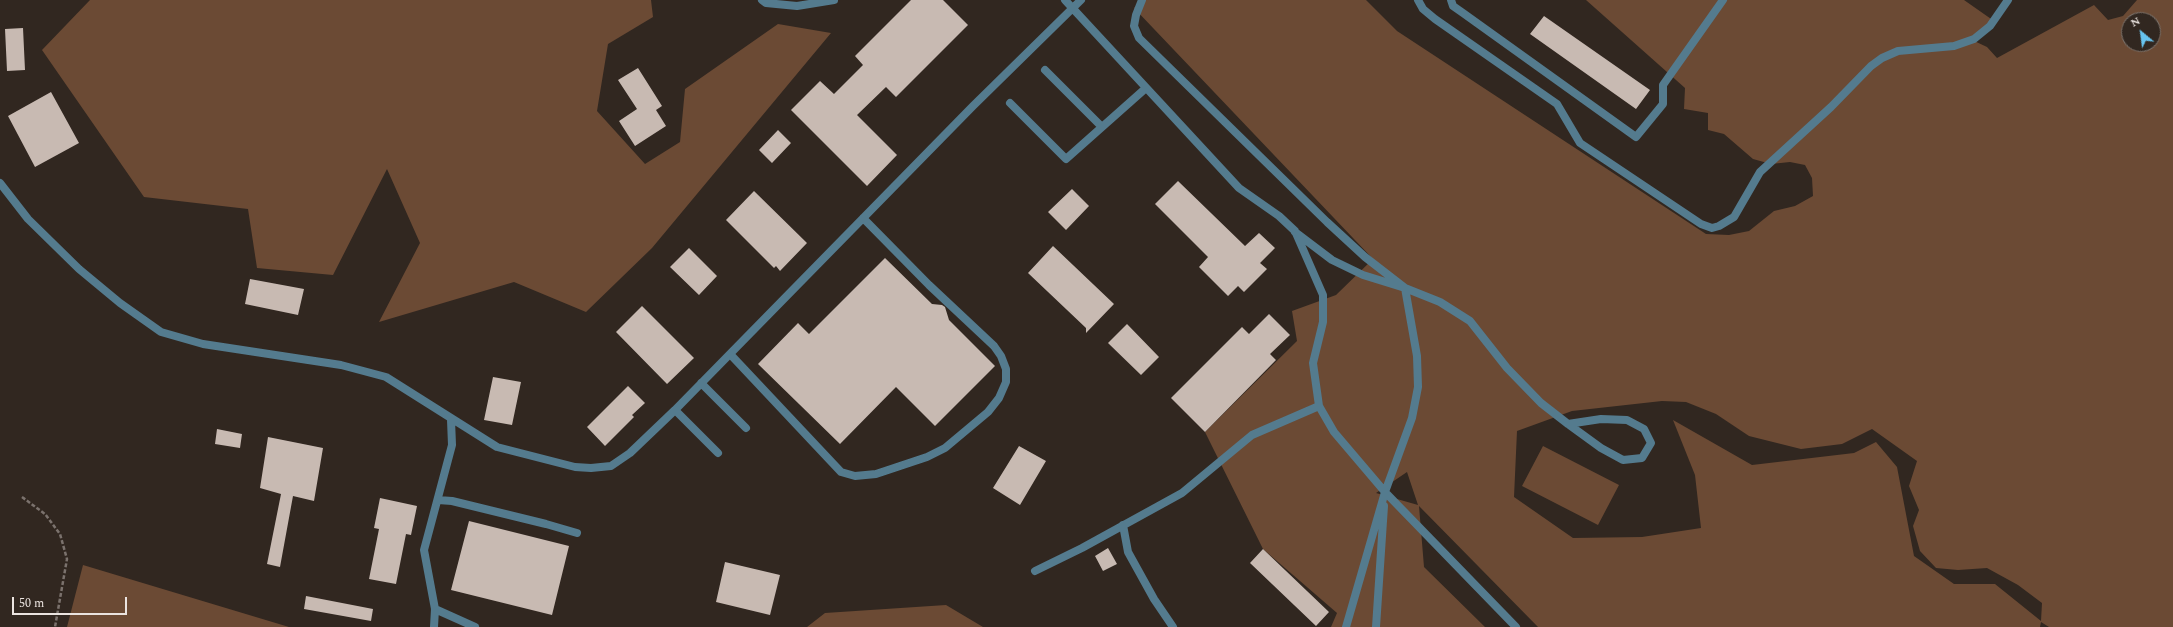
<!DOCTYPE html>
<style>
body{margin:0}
#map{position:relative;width:2173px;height:627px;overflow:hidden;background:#312720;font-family:Spectral,serif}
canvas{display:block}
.north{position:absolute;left:2121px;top:12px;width:40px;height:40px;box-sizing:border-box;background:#312720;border:1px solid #7b736d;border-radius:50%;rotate:331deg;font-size:11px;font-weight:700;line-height:16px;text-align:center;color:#ebe4e0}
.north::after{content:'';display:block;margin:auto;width:14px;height:18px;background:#67c4ef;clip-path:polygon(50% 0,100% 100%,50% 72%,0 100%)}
.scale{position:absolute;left:12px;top:597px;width:115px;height:18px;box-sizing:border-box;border:2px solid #ebe4e0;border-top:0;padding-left:5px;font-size:12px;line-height:14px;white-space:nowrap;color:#ebe4e0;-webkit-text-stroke:3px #312720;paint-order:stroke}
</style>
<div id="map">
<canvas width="2173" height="627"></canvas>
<div class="north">N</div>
<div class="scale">50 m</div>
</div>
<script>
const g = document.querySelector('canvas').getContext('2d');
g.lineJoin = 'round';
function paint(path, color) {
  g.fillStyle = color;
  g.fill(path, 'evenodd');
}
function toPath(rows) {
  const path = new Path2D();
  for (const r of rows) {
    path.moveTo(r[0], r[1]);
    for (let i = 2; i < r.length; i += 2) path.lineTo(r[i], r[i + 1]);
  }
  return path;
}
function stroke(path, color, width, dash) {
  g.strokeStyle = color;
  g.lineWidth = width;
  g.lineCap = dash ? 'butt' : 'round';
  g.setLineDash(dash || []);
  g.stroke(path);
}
const green = toPath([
 [90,0,651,0,653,17,608,44,597,111,645,164,680,142,685,89,778,24,831,33,652,248,586,312,514,282,379,322,420,243,387,169,333,275,257,268,248,209,144,197,42,50],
 [1142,0,1366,0,1397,31,1706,234,1729,235,1749,231,1774,211,1795,206,1813,196,1812,178,1805,165,1790,162,1771,164,1753,159,1724,134,1708,130,1708,113,1684,109,1685,88,1586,0,1964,0,1994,21,1970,39,1987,47,1997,58,2094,5,2108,20,2123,16,2137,0,2173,0,2173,627,2049,627,2041,622,2040,627,1538,627,1419,506,1424,567,1485,627,1331,627,1337,613,1263,549,1205,432,1297,341,1292,311,1336,295,1373,259,1134,8],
 [2129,20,2153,20,2153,44,2129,44],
 [1662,401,1686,402,1716,414,1749,436,1801,449,1842,444,1872,429,1917,461,1909,486,1919,510,1913,526,1920,551,1936,568,1958,570,1987,568,2018,585,2042,603,2041,621,1995,584,1954,584,1914,556,1897,467,1876,442,1854,453,1752,465,1673,420,1695,475,1701,528,1642,537,1573,538,1514,497,1517,431,1572,411],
 [1407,472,1418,505,1376,493],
 [1543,446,1619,485,1598,525,1522,486],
 [83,565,289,627,67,627],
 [946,605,983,627,807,627,825,613]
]);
const building = toPath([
 [911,0,943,0,968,25,896,97,886,87,857,115,897,155,867,186,791,110,820,81,834,94,863,65,855,56],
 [1544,16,1650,90,1636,109,1530,34],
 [23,28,25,70,7,71,5,29],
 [638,68,662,106,656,110,666,126,635,146,619,121,637,109,618,80],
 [51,92,79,143,35,167,8,116],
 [778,130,791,143,772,163,759,150],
 [1178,181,1245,246,1259,233,1275,248,1260,263,1267,269,1244,292,1238,286,1228,296,1199,267,1208,257,1155,204],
 [1072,189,1089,206,1066,230,1048,212],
 [754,191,807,243,780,271,776,266,774,268,726,220],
 [1053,246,1114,304,1086,333,1086,328,1028,273],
 [689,248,717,276,699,295,670,267],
 [885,258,932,304,942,305,945,307,949,320,995,366,935,426,896,387,840,444,758,364,798,323,809,334],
 [250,279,304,289,298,315,245,304],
 [642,306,694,358,667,384,616,332],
 [1269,314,1290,335,1270,354,1276,360,1205,432,1171,398,1242,327,1249,334],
 [1127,324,1159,357,1141,375,1108,343],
 [493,377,521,382,512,425,484,420],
 [628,386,645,403,632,415,634,417,605,446,587,427],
 [217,429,242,434,240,448,215,444],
 [268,437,323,448,314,501,293,496,280,567,267,564,281,494,260,488],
 [1019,446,1046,461,1020,505,993,488],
 [380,498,417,506,411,535,406,534,396,584,369,579,379,529,374,528],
 [469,521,569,546,552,615,451,590],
 [1108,548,1117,564,1103,571,1095,556],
 [1263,549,1329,612,1316,626,1250,563],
 [725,562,780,575,770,615,716,602],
 [306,596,373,609,371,621,304,609]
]);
const path = toPath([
 [22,497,45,514,60,534,67,559,55,627]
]);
const service = toPath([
 [762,0,766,3,797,6,834,0],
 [1065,0,1239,188,1279,216,1295,231,1323,295,1323,322,1313,363,1319,406,1334,432,1385,492,1516,627],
 [1142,0,1136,15,1134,26,1139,38,1327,222,1365,257,1405,288,1417,356,1418,387,1412,418,1385,492,1346,627],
 [1418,0,1423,9,1435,19,1557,104,1580,143,1701,224,1712,228,1719,226,1734,217,1760,172,1831,107,1871,66,1882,58,1898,51,1954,46,1974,39,1990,26,2008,0],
 [1451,0,1453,6,1463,13,1636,137,1663,104,1663,85,1723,0],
 [1045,70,1102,127],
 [1010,103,1066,159,1146,88],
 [0,183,28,219,79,269,120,303,161,332,203,344,341,365,386,377,497,447,575,467,591,468,611,466,630,453,675,410,973,106,1081,0],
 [1295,232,1332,260,1363,275,1405,288,1440,302,1470,321,1507,368,1541,403,1568,424,1601,448,1623,460,1642,458,1651,443,1644,429,1627,420,1601,419,1568,424],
 [730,354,841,472,855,476,876,474,927,457,945,448,988,412,999,398,1006,382,1006,369,1001,356,994,346,929,285,863,218],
 [701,383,746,428],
 [675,410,718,453],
 [438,500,452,501,546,524,577,533],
 [1123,525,1128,552,1154,599,1173,627],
 [1035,571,1082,548,1182,493,1252,435,1319,406],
 [435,609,475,627],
 [434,627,435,609,424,550,452,445,451,420],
 [1376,627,1384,506]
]);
paint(green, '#6b4a34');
paint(building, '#c8bab2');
stroke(path, '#7b726d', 2.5, [4, 2]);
stroke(service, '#547b8e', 8);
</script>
